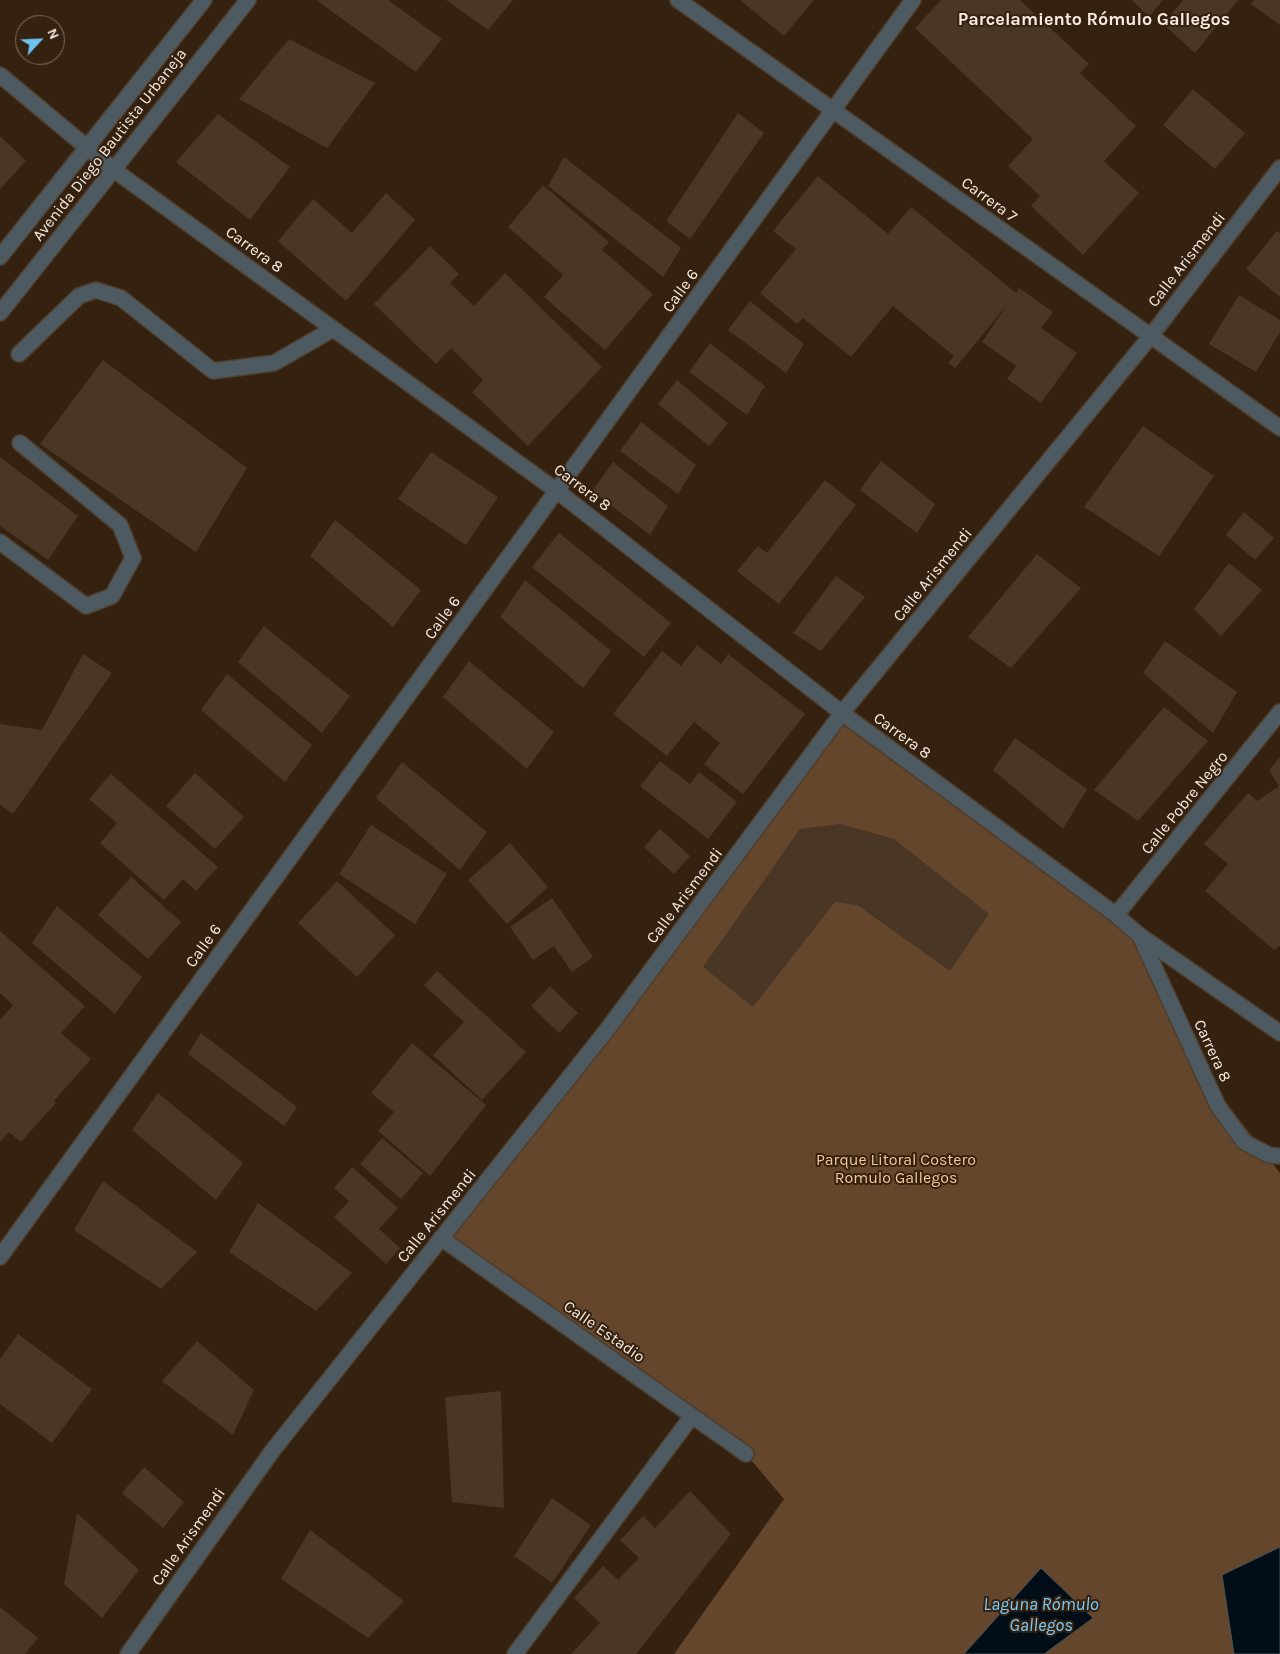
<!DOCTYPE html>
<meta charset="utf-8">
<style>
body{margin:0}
#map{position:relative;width:1280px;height:1654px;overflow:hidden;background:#34210f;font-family:Karla,sans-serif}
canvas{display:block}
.north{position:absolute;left:15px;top:15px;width:50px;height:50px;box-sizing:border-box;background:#34210f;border:1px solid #827263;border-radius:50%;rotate:65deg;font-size:14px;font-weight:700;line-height:20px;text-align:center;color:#f8ebe0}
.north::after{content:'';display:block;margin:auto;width:18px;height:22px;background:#6bc3f2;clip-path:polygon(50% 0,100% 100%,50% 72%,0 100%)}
</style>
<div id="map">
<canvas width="1280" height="1654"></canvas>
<div class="north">N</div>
</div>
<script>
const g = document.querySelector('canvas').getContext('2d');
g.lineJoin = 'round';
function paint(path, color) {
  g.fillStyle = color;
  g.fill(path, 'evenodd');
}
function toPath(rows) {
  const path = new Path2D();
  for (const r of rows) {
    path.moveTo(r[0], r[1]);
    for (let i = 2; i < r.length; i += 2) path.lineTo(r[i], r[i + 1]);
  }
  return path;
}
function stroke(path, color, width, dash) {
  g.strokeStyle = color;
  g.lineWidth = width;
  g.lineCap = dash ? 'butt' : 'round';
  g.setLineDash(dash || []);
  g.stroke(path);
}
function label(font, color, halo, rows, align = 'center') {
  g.font = font + ' Karla,sans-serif';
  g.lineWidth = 4;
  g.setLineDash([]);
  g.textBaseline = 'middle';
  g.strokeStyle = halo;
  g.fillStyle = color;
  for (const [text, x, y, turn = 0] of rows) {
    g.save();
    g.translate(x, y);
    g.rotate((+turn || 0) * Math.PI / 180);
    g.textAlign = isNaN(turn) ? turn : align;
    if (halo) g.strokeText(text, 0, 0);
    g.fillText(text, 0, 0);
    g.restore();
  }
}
const green = toPath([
 [842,713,1139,935,1202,1071,1280,1173,1280,1654,674,1654,784,1499,746,1454,441,1238]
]);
const water = toPath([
 [1280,1547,1280,1654,1234,1654,1222,1575,1280,1547],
 [1041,1568,1093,1618,1044,1654,964,1654,1041,1568]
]);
const building = toPath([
 [316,0,388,0,442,39,416,72],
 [446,0,513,0,488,30],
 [740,0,814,0,784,36],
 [941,0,1020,0,1089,64,1080,73,1136,126,1104,161,1139,193,1083,255,1031,206,1040,196,1008,166,1033,139,915,28],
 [1132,0,1163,0,1149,17],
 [1183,0,1238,0,1195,53,1163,24],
 [1254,0,1280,0,1280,25,1251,4],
 [289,39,375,83,327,148,239,99],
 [1193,89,1245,133,1215,169,1163,125],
 [738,113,764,133,690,239,666,221],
 [218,114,290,167,250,220,176,162],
 [0,136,26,161,0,189],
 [564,157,681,248,663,277,548,186],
 [818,176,888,234,911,207,1016,293,1019,288,1053,312,1041,328,1077,353,1041,403,1007,379,1016,366,982,342,1007,305,955,368,948,363,954,356,893,306,851,357,803,318,797,324,760,293,796,249,773,231],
 [543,185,609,242,602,250,653,294,605,350,544,297,563,275,508,227],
 [386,193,415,220,346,301,278,241,313,199,352,233],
 [1277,231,1280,233,1280,297,1246,269],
 [430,246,459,274,450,283,474,306,505,273,602,367,528,446,472,392,483,380,451,348,436,364,374,304],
 [1239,295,1280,320,1280,332,1256,372,1209,344],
 [750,301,804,344,786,373,728,330],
 [710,343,765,386,747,415,689,372],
 [103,360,247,468,196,552,40,444],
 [677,380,728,423,709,446,658,404],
 [641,422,696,465,678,494,620,451],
 [1143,426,1214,476,1159,556,1084,507],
 [431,452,498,497,466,545,398,499],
 [0,457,78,516,48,560,0,526],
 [881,461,935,504,917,533,860,490],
 [613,462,668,506,650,535,592,491],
 [825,480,856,505,779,604,737,571,758,546,767,553],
 [1244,512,1274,538,1255,560,1226,535],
 [335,520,421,590,393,627,310,556],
 [559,533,671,623,644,657,532,567],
 [1037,554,1081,588,1011,668,968,637],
 [1229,563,1262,590,1221,636,1194,609],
 [836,576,865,597,821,651,793,633],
 [525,580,611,651,583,688,500,617],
 [264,626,350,696,322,733,238,662],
 [1165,641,1237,692,1213,733,1143,673],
 [697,645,721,664,728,654,805,714,743,794,704,764,720,743,694,722,667,756,613,714,662,651,681,666],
 [83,654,112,673,13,814,0,805,0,724,42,730],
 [469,661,554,732,527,769,443,697],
 [227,674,312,745,285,782,201,710],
 [1164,707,1208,741,1138,821,1094,790],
 [1015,738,1087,789,1063,829,993,770],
 [1280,757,1280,946,1274,950,1205,891,1228,864,1204,844,1248,793,1257,801,1279,786,1269,770],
 [660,761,690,784,699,772,737,802,708,839,640,786],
 [402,762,487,832,460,870,376,798],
 [195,773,244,817,215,849,166,806],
 [111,774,218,867,196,891,183,879,164,900,100,843,117,823,89,799],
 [840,824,894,839,989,914,950,971,857,905,835,902,753,1007,703,967,800,829],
 [371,825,447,874,415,924,339,874],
 [660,829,690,856,674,874,644,847],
 [510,843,548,887,507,924,468,880],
 [131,877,181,922,148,959,98,915],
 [337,881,395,935,357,977,298,923],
 [552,898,593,957,572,972,554,946,533,960,510,927],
 [57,906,142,977,115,1014,32,943],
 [0,931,85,1006,61,1033,91,1059,54,1101,56,1103,21,1142,9,1132,0,1142,0,1020,13,1005,0,993],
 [437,971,526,1052,482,1100,433,1055,464,1022,424,985],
 [550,986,578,1013,559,1033,531,1006],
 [201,1033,297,1107,284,1126,188,1054],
 [412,1043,486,1105,430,1176,378,1131,394,1112,371,1093],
 [158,1093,243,1163,216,1200,132,1130],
 [382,1138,423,1173,401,1199,360,1164],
 [352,1167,398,1208,379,1229,400,1248,386,1264,334,1217,349,1201,334,1188],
 [103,1181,197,1252,161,1289,74,1230],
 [258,1203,352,1273,316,1311,229,1252],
 [18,1334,92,1389,52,1443,0,1404,0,1359],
 [197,1341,254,1390,233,1435,162,1381],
 [501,1391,504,1508,452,1502,445,1397],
 [144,1467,184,1502,163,1528,122,1493],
 [690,1491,731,1534,636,1654,571,1654,600,1623,574,1598,603,1566,618,1580,639,1558,620,1540,643,1516,655,1528],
 [552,1498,591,1525,552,1583,514,1556],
 [77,1513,139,1570,102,1618,64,1584],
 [310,1530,404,1601,368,1638,281,1579],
 [0,1607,38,1638,25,1654,0,1654]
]);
const minor = toPath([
 [678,0,1280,428],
 [0,75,114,170,557,491,842,713,1116,915,1139,935,1280,1033],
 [0,257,204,0],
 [0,313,248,0],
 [19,354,79,296,96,290,121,298,213,371,274,363,333,329],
 [0,542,86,606,112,596,133,558,120,525,20,443],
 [1116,915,1280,712],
 [1140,936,1218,1106,1244,1142,1269,1155,1280,1156],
 [441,1238,746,1454],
 [0,1257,913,0],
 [128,1654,273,1450,606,1031,842,713,1150,337,1280,168],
 [515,1654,692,1416]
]);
const streetNames = [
 ["Avenida Diego Bautista Urbaneja",110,145,-52],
 ["Carrera 7",989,200,36],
 ["Carrera 8",254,250,36],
 ["Calle Arismendi",1187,260,-52],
 ["Calle 6",681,291,-54],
 ["Carrera 8",582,488,37],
 ["Calle Arismendi",933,575,-51],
 ["Calle 6",443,618,-54],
 ["Carrera 8",902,736,36],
 ["Calle Pobre Negro",1185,803,-51],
 ["Calle Arismendi",685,896,-53],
 ["Calle 6",204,946,-54],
 ["Carrera 8",1212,1051,65],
 ["Calle Arismendi",437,1216,-51],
 ["Calle Estadio",604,1332,35],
 ["Calle Arismendi",189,1537,-55]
];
const parkNames = [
 ["Parque Litoral Costero",896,1160],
 ["Romulo Gallegos",896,1178]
];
const neighbourhoodNames = [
 ["Parcelamiento Rómulo Gallegos",1094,20]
];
const waterNames = [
 ["Laguna Rómulo",1041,1605],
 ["Gallegos",1041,1626]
];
paint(green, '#64462c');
paint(water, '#010e17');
stroke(water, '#4b5053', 1);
paint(building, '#4a3624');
stroke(minor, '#4f3d2c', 18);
stroke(minor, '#4e5a61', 15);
label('16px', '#f8ebe0', '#34210f', streetNames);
label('16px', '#f9c599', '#34210f', parkNames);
label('bold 18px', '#f8ebe0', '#34210f', neighbourhoodNames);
label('italic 18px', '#7acdfb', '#34210f', waterNames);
</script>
